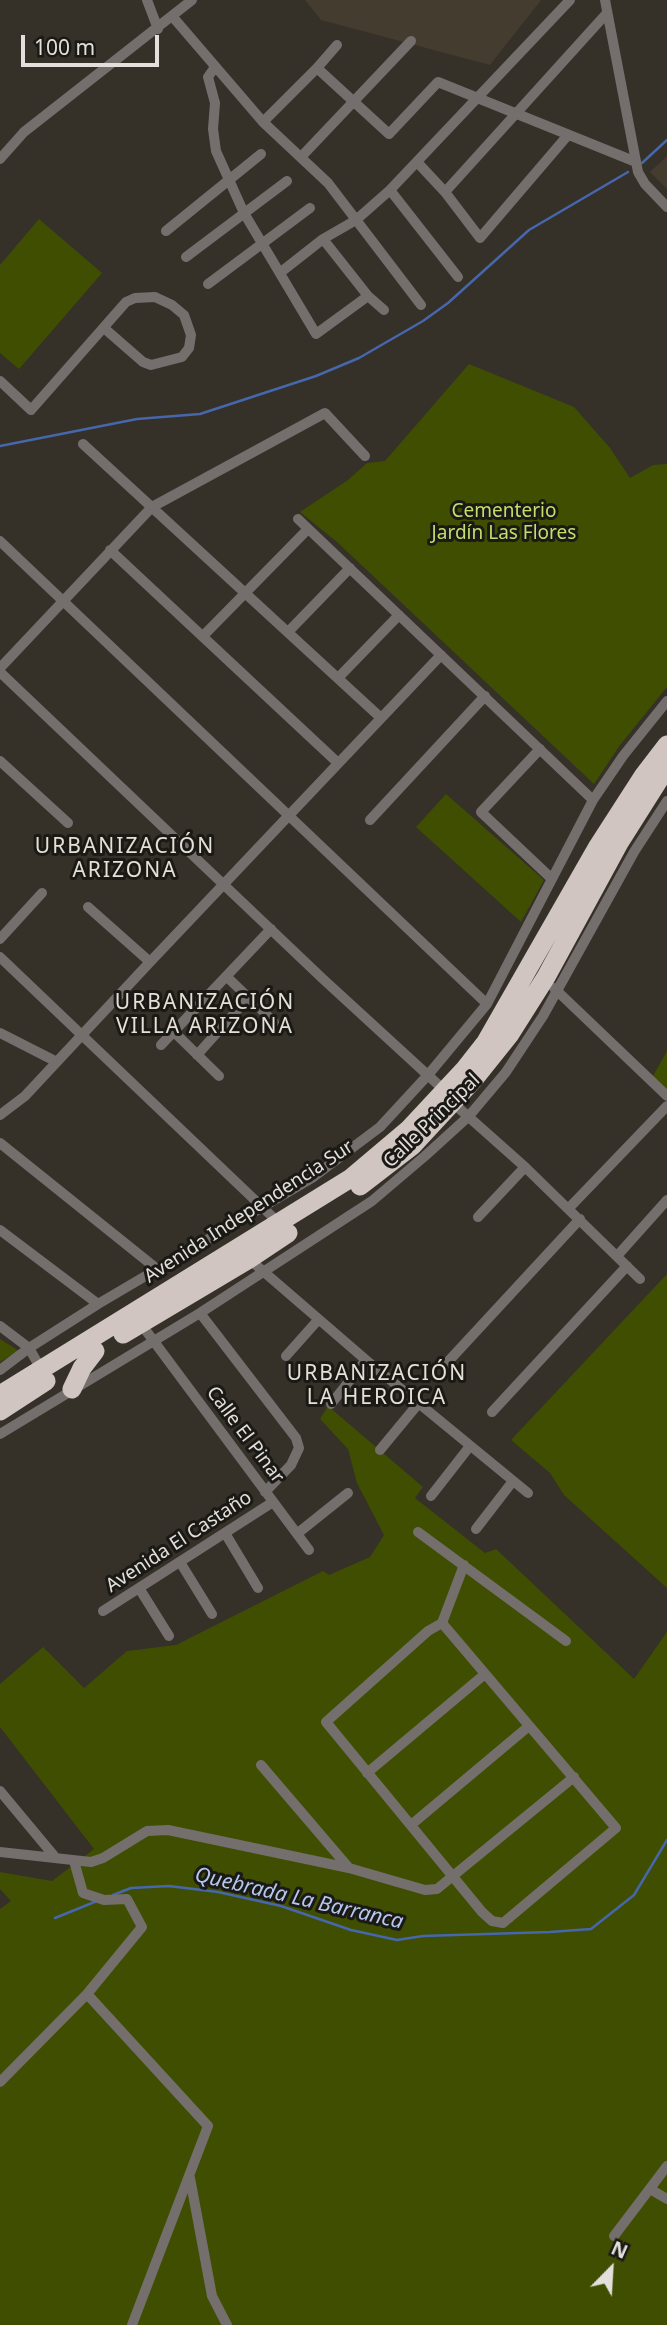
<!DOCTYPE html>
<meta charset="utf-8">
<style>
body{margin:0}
#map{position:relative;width:667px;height:2325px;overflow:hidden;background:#353028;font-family:"Noto Sans",sans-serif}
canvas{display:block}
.north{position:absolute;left:576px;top:2234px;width:70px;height:70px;-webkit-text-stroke:5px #1b1915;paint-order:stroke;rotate:24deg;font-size:19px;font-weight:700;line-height:28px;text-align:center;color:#e3e0db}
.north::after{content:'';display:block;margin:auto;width:24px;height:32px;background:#e3e0db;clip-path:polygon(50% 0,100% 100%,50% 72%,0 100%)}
.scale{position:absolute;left:21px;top:35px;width:138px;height:32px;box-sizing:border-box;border:4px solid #e3e0db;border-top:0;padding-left:9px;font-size:21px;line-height:24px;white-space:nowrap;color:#e3e0db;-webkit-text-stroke:5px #1b1915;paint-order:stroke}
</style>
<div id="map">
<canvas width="667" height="2325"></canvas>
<div class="north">N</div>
<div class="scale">100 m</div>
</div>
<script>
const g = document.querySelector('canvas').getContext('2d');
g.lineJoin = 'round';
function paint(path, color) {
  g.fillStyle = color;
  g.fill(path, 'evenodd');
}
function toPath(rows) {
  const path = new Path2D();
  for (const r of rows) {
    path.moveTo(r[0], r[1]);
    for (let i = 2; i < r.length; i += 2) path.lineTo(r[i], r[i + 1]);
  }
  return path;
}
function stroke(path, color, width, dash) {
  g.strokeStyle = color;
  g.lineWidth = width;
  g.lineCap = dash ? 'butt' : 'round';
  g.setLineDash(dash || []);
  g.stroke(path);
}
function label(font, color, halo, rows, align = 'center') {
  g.font = font + ' "Noto Sans",sans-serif';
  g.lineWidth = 6;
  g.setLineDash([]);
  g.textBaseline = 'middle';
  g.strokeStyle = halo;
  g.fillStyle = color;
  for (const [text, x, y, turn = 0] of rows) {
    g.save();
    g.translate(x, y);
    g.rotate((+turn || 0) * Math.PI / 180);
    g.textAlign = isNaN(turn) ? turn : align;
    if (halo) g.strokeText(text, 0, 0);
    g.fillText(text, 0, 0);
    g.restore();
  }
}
const built = toPath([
 [305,0,541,0,490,65,321,20],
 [667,156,667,189,650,172]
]);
const green = toPath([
 [39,219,102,273,19,369,0,353,0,265],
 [469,364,574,407,610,448,630,478,653,465,667,464,667,687,620,745,594,784,337,542,300,512,348,480,367,463,385,461],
 [446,794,544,880,521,922,416,827],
 [667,1051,667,1090,653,1076],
 [667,1274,667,1588,564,1495,550,1473,511,1440],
 [0,1339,19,1351,0,1362],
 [328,1406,423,1487,415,1498,485,1553,496,1549,634,1679,667,1632,667,2325,0,2325,0,1909,11,1901,0,1889,0,1872,52,1881,94,1849,0,1727,0,1684,43,1647,84,1688,127,1651,176,1645,323,1571,329,1575,370,1557,384,1535,357,1483,348,1449,320,1419]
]);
const stream = toPath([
 [642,163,667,140],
 [0,446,137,419,200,414,316,376,359,358,423,321,448,303,529,230,628,172],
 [113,1895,131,1888,169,1886,218,1892,281,1906,351,1930,397,1940,423,1936,550,1932,591,1929,634,1895,667,1840],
 [55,1918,97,1901]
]);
const street = toPath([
 [147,0,158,29],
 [605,0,638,172,645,184,667,207],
 [172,16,263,122,328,183,421,305],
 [215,67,208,77,215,103,213,129,216,151,244,213,316,334,368,296],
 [317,68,337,45],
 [263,122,317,68,389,134,438,82,636,162],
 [301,157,411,41],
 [0,159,24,132,192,0],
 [417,162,445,192,480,238,568,135],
 [390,190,458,277],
 [445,192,607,13],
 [166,231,261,154],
 [323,239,368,296,384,310],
 [186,257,287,181],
 [281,272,323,239,356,220,390,190,570,0],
 [208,284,310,208],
 [0,381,31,410,126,302,135,298,155,297,172,305,184,315,191,335,189,348,182,357,151,365,143,362,104,328],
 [83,444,381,718],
 [298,519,593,800],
 [0,541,487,1004],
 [110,550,338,763],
 [288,632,350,568],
 [203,636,308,529],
 [0,668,152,507,325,413,365,456],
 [0,672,323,979,444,1090],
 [338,678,399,615],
 [540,749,481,812,552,879],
 [0,761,68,823],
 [370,820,485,696],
 [88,907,150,962],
 [0,939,42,893],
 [0,957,280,1224],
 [227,977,274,1022],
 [554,988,667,1096],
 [174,1032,219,1076],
 [0,1033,57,1062],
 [161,1045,271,929],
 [197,1055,248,998],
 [453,1103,525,1167,640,1279],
 [0,1115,25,1096,150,962,441,655],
 [0,1143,157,1269],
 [569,1208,667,1106],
 [478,1217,525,1167],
 [0,1230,98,1304],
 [617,1256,667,1200],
 [249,1259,366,1360,528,1493],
 [200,1313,296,1438,299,1448,291,1465,265,1492],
 [141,1324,309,1550],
 [0,1326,29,1348,41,1369],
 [286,1356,318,1320],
 [444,1366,580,1219],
 [0,1370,29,1348,98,1304,312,1178,380,1127,428,1075,487,1004,593,800,623,756,667,701],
 [331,1404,366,1360],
 [492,1412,627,1266],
 [0,1434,200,1313,372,1201,425,1156,469,1116,506,1072,543,1016,634,852,667,801],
 [380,1450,418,1404],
 [431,1496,470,1446],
 [476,1529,513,1481],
 [418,1532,566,1641],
 [225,1533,258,1588],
 [298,1533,348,1493],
 [180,1562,212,1614],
 [139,1588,169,1636],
 [103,1611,273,1502],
 [442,1623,616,1828,503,1923,492,1921,482,1912,326,1722,428,1631,442,1623,464,1565],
 [261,1765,349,1868],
 [367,1773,485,1674],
 [0,1791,55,1857],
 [411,1825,529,1726],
 [0,1852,91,1862,103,1858,147,1831,168,1830,349,1868,425,1890,437,1889,574,1777],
 [87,1994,208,2126,132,2325],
 [0,2082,87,1994,142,1927,127,1899,104,1900,83,1893,74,1861],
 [190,2178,212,2296,227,2325],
 [650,2189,667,2199],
 [614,2236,667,2166]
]);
const highway = toPath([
 [360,1186,412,1146,474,1079,510,1034,546,977,619,843,667,767],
 [123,1334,249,1259,288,1233],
 [72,1389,82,1368,95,1351],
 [0,1395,351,1178,409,1129,464,1070,486,1042,597,848,644,775,667,745],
 [0,1411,46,1381]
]);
const parkNames = [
 ["Cementerio",504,512],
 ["Jardín Las Flores",504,534]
];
const streetNames = [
 ["Calle Principal",432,1121,-44],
 ["Avenida Independencia Sur",249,1212,-33],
 ["Calle El Pinar",245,1435,53],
 ["Avenida El Castaño",179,1542,-33]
];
const neighbourhoodNames = [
 ["URBANIZACIÓN",125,847],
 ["ARIZONA",125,871],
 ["URBANIZACIÓN",205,1003],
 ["VILLA ARIZONA",205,1027],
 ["URBANIZACIÓN",377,1374],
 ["LA HEROICA",377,1398]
];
const waterNames = [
 ["Quebrada La Barranca",299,1899,13]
];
paint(built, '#443c2f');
paint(green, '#404e02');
stroke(stream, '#4667ac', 2.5);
stroke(street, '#746f6d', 10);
stroke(highway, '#d1c5c1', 19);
label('19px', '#c3de6b', '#1b1915', parkNames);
label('19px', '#e3e0db', '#1b1915', streetNames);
g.letterSpacing = '2px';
label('21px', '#e5e0d5', '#1b1915', neighbourhoodNames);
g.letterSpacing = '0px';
label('italic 21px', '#b4c8ee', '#1b1915', waterNames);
</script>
